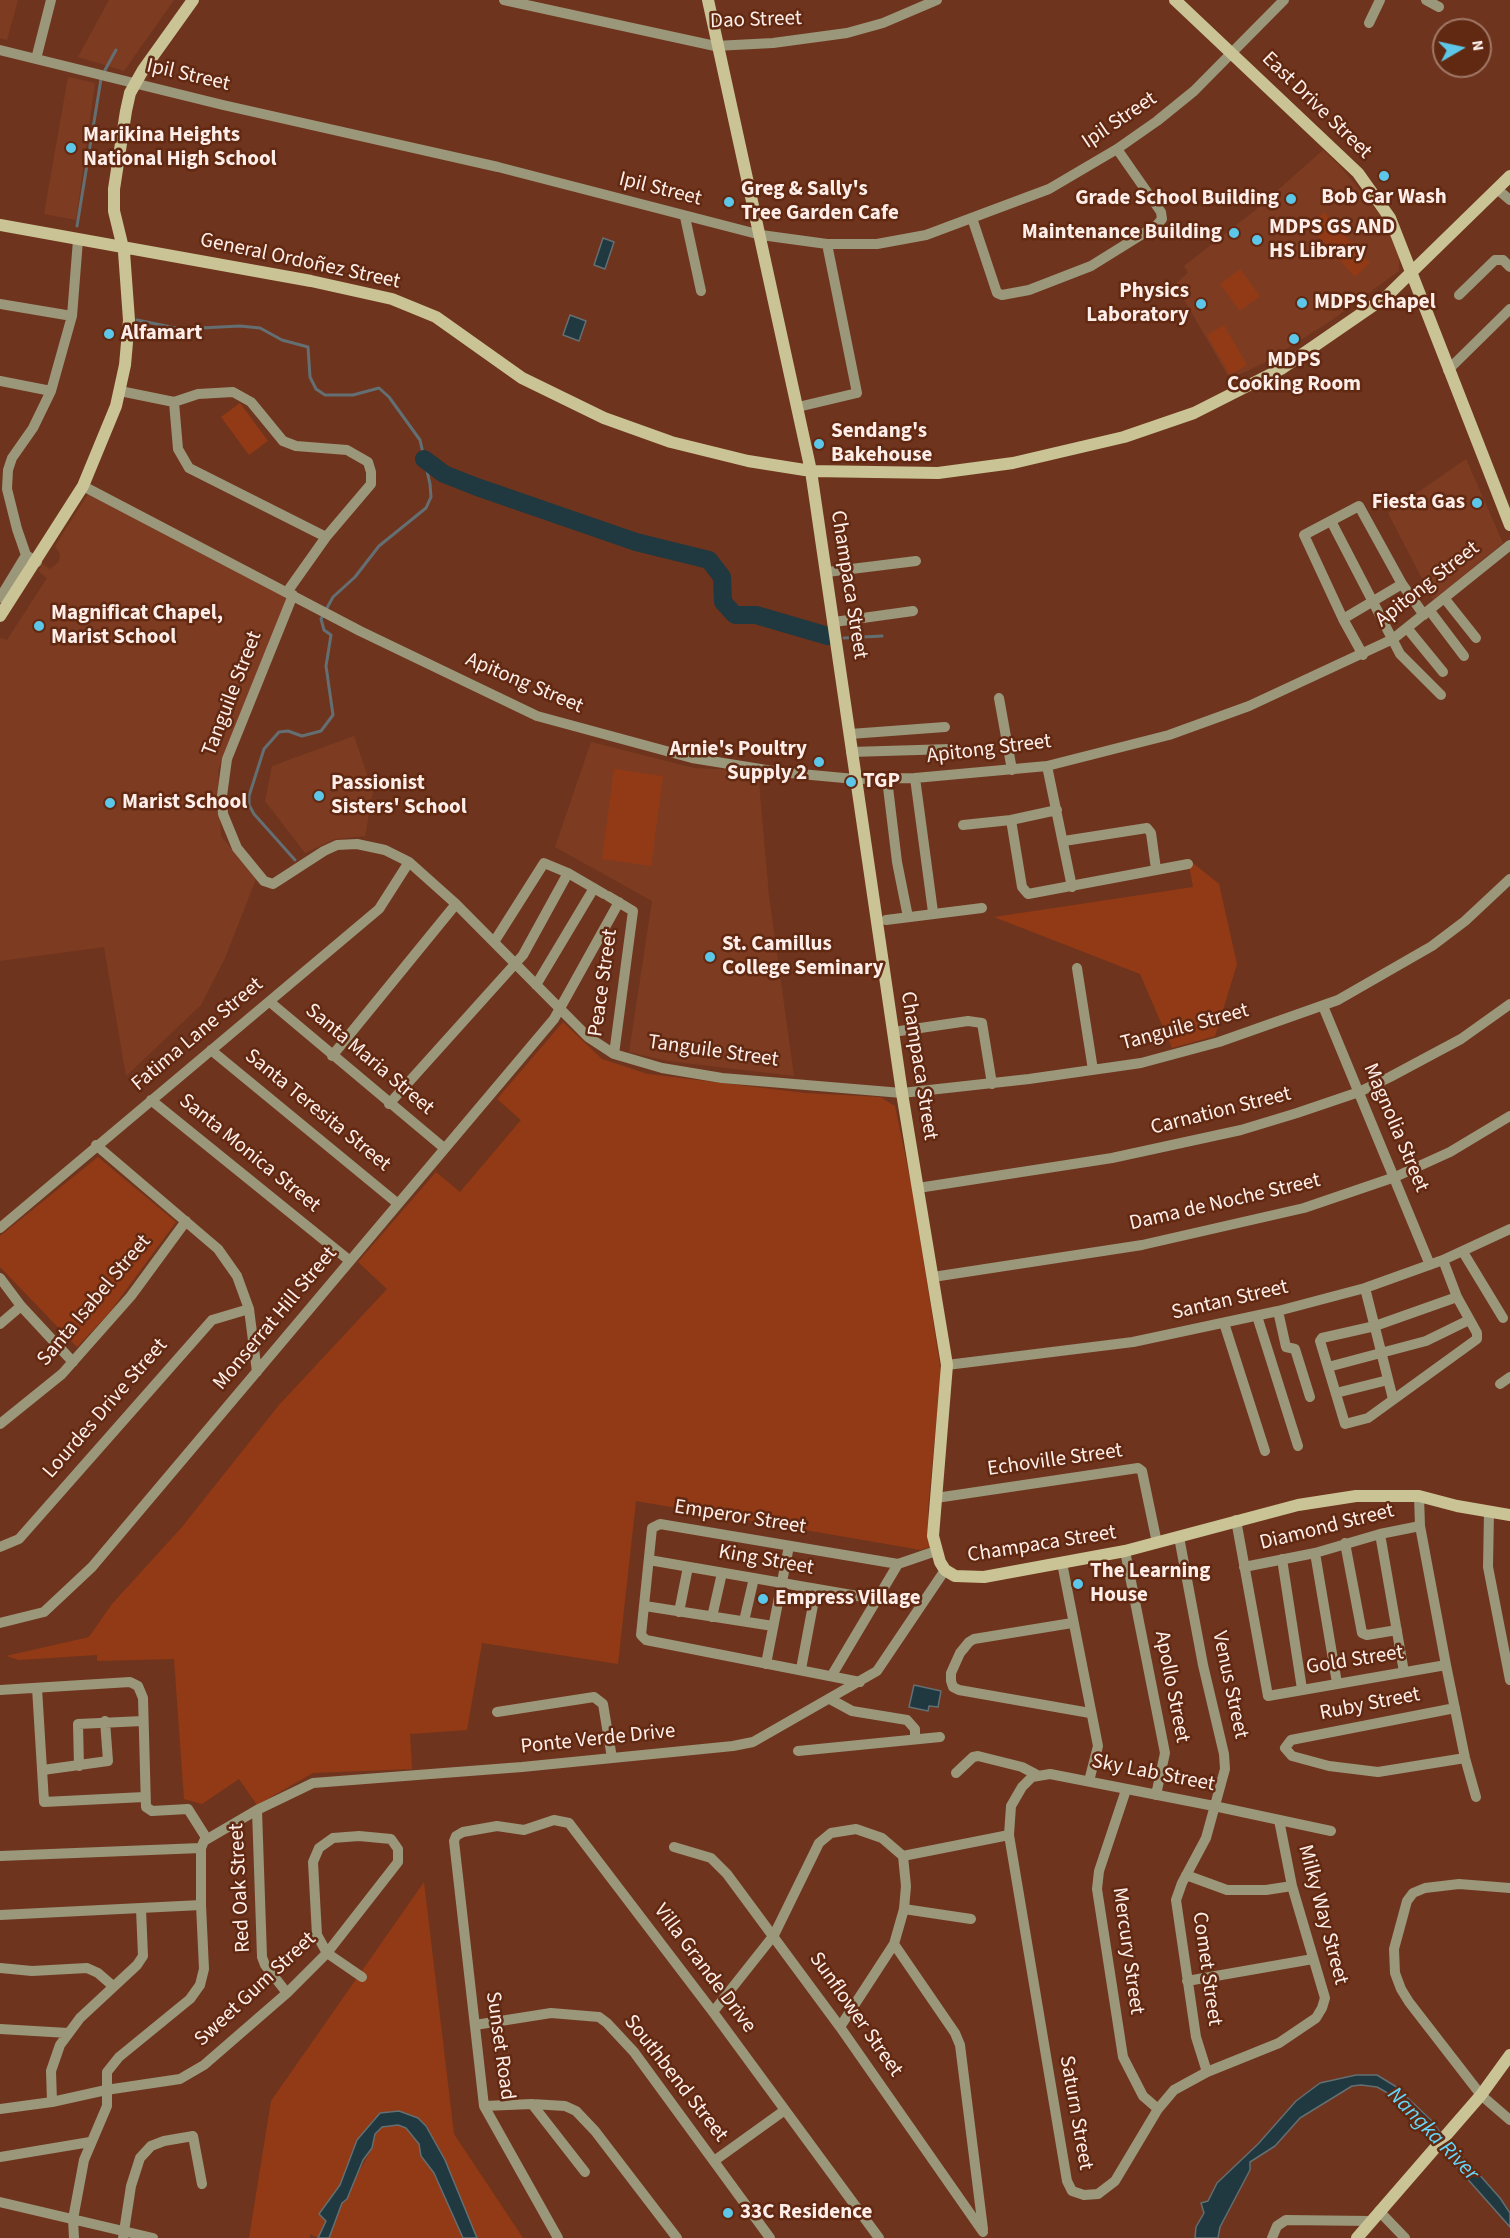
<!DOCTYPE html>
<meta charset="utf-8">
<style>
body{margin:0}
#map{position:relative;width:1510px;height:2238px;overflow:hidden;background:#6f341d;font-family:"Source Sans 3",sans-serif}
canvas{display:block}
.north{position:absolute;left:1432px;top:18px;width:60px;height:60px;box-sizing:border-box;background:#622912;border:2px solid #a07868;border-radius:50%;rotate:81deg;font-size:16px;font-weight:700;line-height:24px;text-align:center;color:#feeee9}
.north::after{content:'';display:block;margin:auto;width:21px;height:27px;background:#5cc7e8;clip-path:polygon(50% 0,100% 100%,50% 72%,0 100%)}
</style>
<div id="map">
<canvas width="1510" height="2238"></canvas>
<div class="north">N</div>
</div>
<script>
const g = document.querySelector('canvas').getContext('2d');
g.lineJoin = 'round';
function paint(path, color) {
  g.fillStyle = color;
  g.fill(path, 'evenodd');
}
function toPath(rows) {
  const path = new Path2D();
  for (const r of rows) {
    path.moveTo(r[0], r[1]);
    for (let i = 2; i < r.length; i += 2) path.lineTo(r[i], r[i + 1]);
  }
  return path;
}
function stroke(path, color, width, dash) {
  g.strokeStyle = color;
  g.lineWidth = width;
  g.lineCap = dash ? 'butt' : 'round';
  g.setLineDash(dash || []);
  g.stroke(path);
}
function label(font, color, halo, rows, align = 'center') {
  g.font = font + ' "Source Sans 3",sans-serif';
  g.lineWidth = 5;
  g.setLineDash([]);
  g.textBaseline = 'middle';
  g.strokeStyle = halo;
  g.fillStyle = color;
  for (const [text, x, y, turn = 0] of rows) {
    g.save();
    g.translate(x, y);
    g.rotate((+turn || 0) * Math.PI / 180);
    g.textAlign = isNaN(turn) ? turn : align;
    if (halo) g.strokeText(text, 0, 0);
    g.fillText(text, 0, 0);
    g.restore();
  }
}
const built = toPath([
 [0,0,18,0,7,40,0,38],
 [109,0,174,0,124,71,78,57],
 [68,77,95,83,76,220,44,214],
 [1323,150,1341,167,1389,226,1399,256,1399,271,1329,322,1266,362,1230,379,1175,284,1188,273,1184,266,1253,212],
 [1466,459,1503,543,1433,600,1388,513],
 [88,494,288,596,218,770,221,836,256,879,225,958,201,1005,126,1076,104,947,0,961,0,638,7,640,47,578,38,571,43,564,50,569,59,562,60,554,55,546],
 [354,736,373,792,365,836,335,839,305,853,265,801,272,766],
 [591,742,694,768,758,771,769,896,794,1076,668,1061,629,1052,652,901,555,847]
]);
const green = toPath([
 [1324,212,1370,263,1355,277,1309,226],
 [1240,269,1260,296,1240,311,1220,284],
 [1224,325,1247,365,1230,375,1207,335],
 [240,403,268,441,249,455,221,417],
 [614,769,663,776,651,866,602,859],
 [1188,859,1219,884,1237,964,1215,1036,1172,1048,1140,974,994,917,1193,887],
 [563,1022,602,1059,648,1074,805,1093,880,1097,895,1106,912,1188,941,1372,928,1509,930,1547,921,1550,636,1501,618,1664,482,1643,467,1730,410,1734,412,1769,313,1773,257,1805,239,1779,202,1804,184,1799,174,1659,97,1661,97,1655,19,1660,6,1656,89,1637,112,1604,182,1527,279,1405,387,1289,358,1262,436,1172,460,1192,521,1120,497,1099],
 [98,1157,176,1222,109,1313,77,1347,0,1267,0,1236],
 [424,1882,454,2134,523,2238,477,2238,445,2160,422,2122,374,2118,368,2130,357,2140,340,2185,321,2213,326,2221,318,2238,310,2234,310,2238,249,2238,271,2101],
 [398,2125,406,2128,419,2144,421,2156,434,2173,463,2238,329,2238,342,2203,372,2148,375,2134,382,2127]
]);
const water = toPath([
 [603,238,614,242,605,269,594,265,603,238],
 [570,315,586,321,579,341,563,335,570,315],
 [914,1685,941,1691,938,1707,929,1706,928,1711,909,1707,914,1685],
 [1356,2075,1377,2075,1395,2086,1432,2121,1452,2149,1469,2163,1500,2198,1510,2213,1510,2227,1456,2166,1450,2155,1386,2092,1377,2087,1361,2085,1352,2086,1300,2118,1275,2146,1250,2162,1250,2170,1220,2227,1218,2238,1195,2238,1196,2227,1204,2213,1201,2203,1208,2201,1217,2183,1258,2144,1296,2101,1320,2083,1356,2075],
 [399,2111,418,2118,426,2126,445,2160,477,2238,463,2238,434,2173,421,2156,419,2144,406,2128,398,2125,382,2127,375,2134,372,2148,363,2160,347,2199,342,2203,329,2238,318,2238,326,2221,319,2214,340,2185,357,2140,380,2113,399,2111]
]);
const stream = toPath([
 [105,70,116,50],
 [77,226,101,79],
 [137,320,181,329,240,326,260,328,282,340,308,347,310,377,316,389,325,395,353,395,379,388,389,397,420,440,430,484,431,497,426,508,379,546,355,577,333,597,321,619,324,630,331,635,326,666,333,715,321,731,302,736,288,731,279,732,264,749,249,796,249,805,254,814,295,860],
 [844,638,882,636]
]);
const river = toPath([
 [424,459,444,474,477,487,636,542,709,560,722,577,723,602,735,615,756,615,828,636]
]);
const street = toPath([
 [504,0,715,46,773,43,847,33,883,23,937,0],
 [1426,0,1439,7],
 [1369,23,1380,0],
 [0,50,223,105,498,167,761,235,827,244,877,244,926,235,1049,189,1117,149,1157,121,1194,91,1284,0],
 [36,59,51,0],
 [1497,189,1510,200],
 [685,217,701,291],
 [972,218,997,293,1002,295,1029,290,1091,266,1157,225,1162,219,1161,212,1117,149],
 [1459,295,1495,260,1503,260,1510,267],
 [0,304,72,316],
 [1448,370,1510,309],
 [0,381,51,391],
 [120,391,174,402,198,394,233,392,251,402,283,441,296,446,347,450,368,462,371,472,371,484,326,537,287,592],
 [174,402,178,449,189,468,326,537],
 [798,407,857,393,827,244],
 [83,486,360,631,537,716,692,758,779,772,855,779,915,778,1047,766,1169,735,1249,706,1393,639,1510,545],
 [1331,521,1400,654,1441,695],
 [37,562,26,555,17,529,7,489,8,470,12,458,33,428,51,391,72,316,78,240],
 [827,572,916,561],
 [293,595,227,759,222,796,223,814,237,848,264,881,273,884,324,851,337,845,357,844,385,850,409,862,456,904,588,1037,614,1054,662,1068,722,1078,902,1093,1029,1079,1141,1063,1219,1042,1338,1000,1432,946,1465,921,1510,879],
 [0,598,26,555],
 [1445,599,1476,638],
 [1430,611,1464,656],
 [1343,619,1402,584],
 [834,622,913,611],
 [1407,628,1443,672],
 [1363,655,1343,619,1304,535,1359,506,1402,584,1424,615],
 [999,698,1012,770],
 [850,734,945,727],
 [851,752,951,749],
 [1047,766,1072,887],
 [915,778,933,912],
 [887,779,897,862,908,917],
 [1011,820,1022,887,1028,894,1188,864],
 [963,825,1011,820,1057,810],
 [1064,841,1147,828,1151,833,1156,869],
 [608,896,633,911,614,1054],
 [886,920,982,908],
 [494,942,544,863,568,873,604,894],
 [1077,968,1093,1070],
 [536,985,594,888],
 [270,1002,444,1148],
 [1323,1006,1430,1265],
 [893,1032,968,1021,982,1023,992,1084],
 [211,1050,397,1203],
 [332,1056,456,904],
 [151,1100,350,1261],
 [389,1104,523,955,568,873],
 [96,1145,218,1249,237,1276,249,1309,257,1372],
 [918,1188,1112,1158,1241,1130,1297,1113,1359,1092,1390,1077,1461,1039,1510,1004],
 [0,1228,379,909,409,862],
 [1463,1252,1503,1318],
 [1443,1260,1457,1297,1477,1333,1477,1339,1368,1418,1345,1424,1320,1341,1322,1338,1375,1326,1457,1297],
 [933,1277,1142,1245,1304,1208,1395,1177,1450,1152,1510,1116],
 [0,1278,21,1306,73,1362],
 [1365,1288,1393,1399],
 [1278,1311,1286,1347,1295,1349,1310,1397],
 [1257,1316,1298,1446],
 [1224,1323,1265,1451],
 [0,1324,21,1306],
 [947,1365,1133,1342,1278,1311,1365,1288,1443,1260,1510,1229],
 [1328,1367,1426,1341,1469,1320],
 [1500,1384,1510,1377],
 [1336,1393,1388,1380],
 [0,1424,62,1374,131,1296,186,1221],
 [1419,1496,1420,1526,1446,1665,1465,1758,1476,1797],
 [936,1498,1138,1468,1142,1471,1157,1543],
 [1489,1512,1488,1567,1510,1680],
 [1236,1520,1268,1696,1446,1665],
 [1380,1534,1404,1672],
 [1179,1537,1203,1665,1224,1754,1225,1769,1206,1838,1182,1883,1176,1900,1196,2037,1207,2072],
 [1345,1543,1362,1633,1367,1635,1397,1630],
 [0,1547,19,1539,212,1320,249,1309],
 [1125,1551,1165,1753,1156,1795],
 [1315,1553,1337,1683],
 [1282,1559,1302,1689],
 [649,1560,875,1599],
 [1062,1563,1098,1746,1089,1781],
 [1244,1567,1315,1553,1380,1534,1420,1526],
 [645,1606,773,1626],
 [679,1612,688,1567],
 [712,1617,722,1573],
 [744,1621,754,1578],
 [0,1623,44,1612,92,1567,554,1019,619,902],
 [1072,1623,974,1639,969,1642,960,1653,951,1673,951,1681,953,1687,959,1690,1090,1713],
 [766,1664,789,1546],
 [801,1669,816,1589],
 [832,1675,898,1564],
 [860,1682,646,1640,641,1635,652,1528,660,1524,898,1564,936,1551],
 [37,1688,44,1802,144,1797],
 [0,1690,130,1682,138,1686,143,1698,146,1807,152,1811,188,1809,207,1839],
 [830,1699,852,1711,907,1720,915,1729,915,1739],
 [1455,1708,1291,1740,1285,1748,1292,1756,1329,1766,1378,1772,1465,1758],
 [497,1712,594,1697,603,1704,612,1758],
 [798,1751,940,1737],
 [79,1766,78,1724,143,1721],
 [43,1770,108,1761,105,1721],
 [956,1773,973,1757,978,1756,1022,1767,1037,1775],
 [1126,1790,1099,1871,1097,1889,1123,2057,1143,2096,1158,2109],
 [257,1810,262,1957,265,1965,287,1993],
 [1279,1820,1292,1886,1325,1998,1322,2008,1316,2018,1279,2043,1207,2072,1174,2090,1158,2109,1115,2181,1098,2194,1084,2195,1072,2191,1067,2181,1009,1835,1011,1806,1022,1787,1032,1777,1050,1774,1214,1806,1331,1831],
 [674,1847,711,1858,727,1874,840,2027,983,2232],
 [0,1856,201,1848],
 [903,1856,1009,1835],
 [1186,1875,1227,1890,1266,1890,1292,1886],
 [1510,1888,1459,1884,1425,1888,1413,1893,1407,1901,1394,1949,1395,1973,1401,1989,1409,2002,1481,2095,1510,2120],
 [904,1909,971,1919],
 [0,1915,201,1905],
 [894,1944,955,2033,960,2045,983,2229],
 [0,1968,32,1971,87,1968,98,1973,113,1986],
 [1187,1981,1313,1959],
 [713,2012,774,1935,819,1843,831,1833,856,1829,882,1838,903,1856,906,1886,904,1909,894,1944,840,2027],
 [475,2025,551,2013,599,2017,607,2023,634,2052,770,2238],
 [0,2029,68,2033],
 [52,2102,51,2071,60,2045,80,2018,137,1965,143,1956,141,1909],
 [532,2104,585,2172],
 [484,2106,532,2104,565,2106,576,2111,595,2131,677,2238],
 [0,2109,52,2102,106,2090,180,2079,204,2065,287,1993,327,1953,398,1862,398,1849,391,1839,359,1836,333,1838,319,1848,313,1862,317,1935,327,1953,362,1977],
 [0,2157,90,2142],
 [714,2161,785,2110],
 [0,2202,153,2238],
 [1379,2211,1405,2238],
 [74,2238,73,2219,84,2160,107,2106,107,2072,119,2057,190,1999,200,1985,204,1969,201,1905,201,1848,204,1841,257,1810,313,1783,522,1767,733,1746,753,1742,877,1671,945,1570],
 [123,2238,131,2186,140,2158,151,2146,164,2141,193,2136,202,2184],
 [558,2238,484,2106,454,1841,456,1836,463,1832,497,1826,524,1830,554,1820,569,1823,713,2012,879,2238],
 [1272,2238,1277,2226,1286,2220,1370,2221]
]);
const secondary = toPath([
 [708,0,811,471,902,1093,947,1365,933,1536,940,1562,945,1570,955,1576,984,1577,1125,1551,1298,1505,1356,1496,1419,1496,1457,1506,1510,1515],
 [1175,0,1358,173,1390,218,1510,525],
 [0,225,311,281,392,299,436,317,522,378,604,418,671,442,748,461,811,471,938,473,1013,463,1124,437,1194,413,1281,369,1387,296,1510,176],
 [0,616,83,486,116,406,125,365,129,320,124,252,114,211,114,189,126,111,130,93,143,70,193,0],
 [1357,2238,1481,2095,1510,2055]
]);
const markers = [
 [71,148,6,"#5cc7e8"],
 [1384,176,6,"#5cc7e8"],
 [1291,199,6,"#5cc7e8"],
 [729,202,6,"#5cc7e8"],
 [1234,233,6,"#5cc7e8"],
 [1257,240,6,"#5cc7e8"],
 [1302,303,6,"#5cc7e8"],
 [1201,304,6,"#5cc7e8"],
 [109,334,6,"#5cc7e8"],
 [1294,339,6,"#5cc7e8"],
 [819,444,6,"#5cc7e8"],
 [1477,503,6,"#5cc7e8"],
 [39,626,6,"#5cc7e8"],
 [819,762,6,"#5cc7e8"],
 [851,782,6,"#5cc7e8"],
 [319,796,6,"#5cc7e8"],
 [110,803,6,"#5cc7e8"],
 [710,957,6,"#5cc7e8"],
 [1078,1584,6,"#5cc7e8"],
 [763,1599,6,"#5cc7e8"],
 [728,2213,6,"#5cc7e8"]
];
const streetNames = [
 ["Dao Street",756,21,-2],
 ["Ipil Street",188,76,13],
 ["East Drive Street",1316,106,44],
 ["Ipil Street",1120,121,-34],
 ["Ipil Street",660,190,14],
 ["General Ordoñez Street",300,262,12],
 ["Champaca Street",848,585,81],
 ["Apitong Street",1428,585,-38],
 ["Apitong Street",524,684,23],
 ["Tanguile Street",233,694,-69],
 ["Apitong Street",989,750,-7],
 ["Peace Street",604,983,-82],
 ["Tanguile Street",1185,1028,-15],
 ["Fatima Lane Street",198,1035,-40],
 ["Tanguile Street",713,1052,8],
 ["Santa Maria Street",369,1060,40],
 ["Champaca Street",918,1066,81],
 ["Santa Teresita Street",317,1111,39],
 ["Carnation Street",1221,1112,-14],
 ["Magnolia Street",1395,1128,67],
 ["Santa Monica Street",249,1154,39],
 ["Dama de Noche Street",1225,1203,-13],
 ["Santa Isabel Street",95,1301,-50],
 ["Santan Street",1230,1301,-13],
 ["Monserrat Hill Street",276,1319,-50],
 ["Lourdes Drive Street",106,1409,-49],
 ["Echoville Street",1055,1461,-8],
 ["Emperor Street",740,1518,9],
 ["Diamond Street",1327,1528,-14],
 ["Champaca Street",1042,1545,-9],
 ["King Street",766,1561,10],
 ["Gold Street",1355,1661,-9],
 ["Venus Street",1229,1685,78],
 ["Apollo Street",1171,1687,79],
 ["Ruby Street",1370,1705,-11],
 ["Ponte Verde Drive",598,1740,-6],
 ["Sky Lab Street",1153,1774,11],
 ["Red Oak Street",241,1888,-93],
 ["Milky Way Street",1322,1915,75],
 ["Mercury Street",1127,1951,82],
 ["Villa Grande Drive",704,1969,53],
 ["Comet Street",1206,1969,82],
 ["Sweet Gum Street",256,1990,-43],
 ["Sunflower Street",855,2015,55],
 ["Sunset Road",499,2046,82],
 ["Southbend Street",675,2079,52],
 ["Saturn Street",1075,2113,80]
];
const poiNames = [
 ["Marikina Heights",83,136],
 ["National High School",83,160],
 ["Greg & Sally's",741,190],
 ["Tree Garden Cafe",741,214],
 ["Bob Car Wash",1384,198,"center"],
 ["Grade School Building",1279,199,"right"],
 ["MDPS GS AND",1269,228],
 ["HS Library",1269,252],
 ["Maintenance Building",1222,233,"right"],
 ["Physics",1189,292,"right"],
 ["Laboratory",1189,316,"right"],
 ["MDPS Chapel",1314,303],
 ["Alfamart",121,334],
 ["MDPS",1294,361,"center"],
 ["Cooking Room",1294,385,"center"],
 ["Sendang's",831,432],
 ["Bakehouse",831,456],
 ["Fiesta Gas",1465,503,"right"],
 ["Magnificat Chapel,",51,614],
 ["Marist School",51,638],
 ["Arnie's Poultry",807,750,"right"],
 ["Supply 2",807,774,"right"],
 ["TGP",863,782],
 ["Passionist",331,784],
 ["Sisters' School",331,808],
 ["Marist School",122,803],
 ["St. Camillus",722,945],
 ["College Seminary",722,969],
 ["The Learning",1090,1572],
 ["House",1090,1596],
 ["Empress Village",775,1599],
 ["33C Residence",740,2213]
];
const waterNames = [
 ["Nangka River",1432,2135,46]
];
paint(built, '#7d3c22');
paint(green, '#923a16');
paint(water, '#20383f');
stroke(water, '#636f72', 1.5);
stroke(stream, '#636f72', 3);
stroke(river, '#20383f', 18);
stroke(street, '#9a977a', 10);
stroke(secondary, '#c9c395', 12);
for (const [x, y, r, color] of markers) {
  const dot = new Path2D();
  dot.arc(x, y, r, 0, 2 * Math.PI);
  g.fillStyle = color;
  g.fill(dot);
  stroke(dot, '#622912', 2);
}
label('21px', '#feeee9', '#622912', streetNames);
label('bold 21px', '#feeee9', '#622912', poiNames, 'left');
label('italic 22px', '#64d7fa', '#622912', waterNames);
</script>
